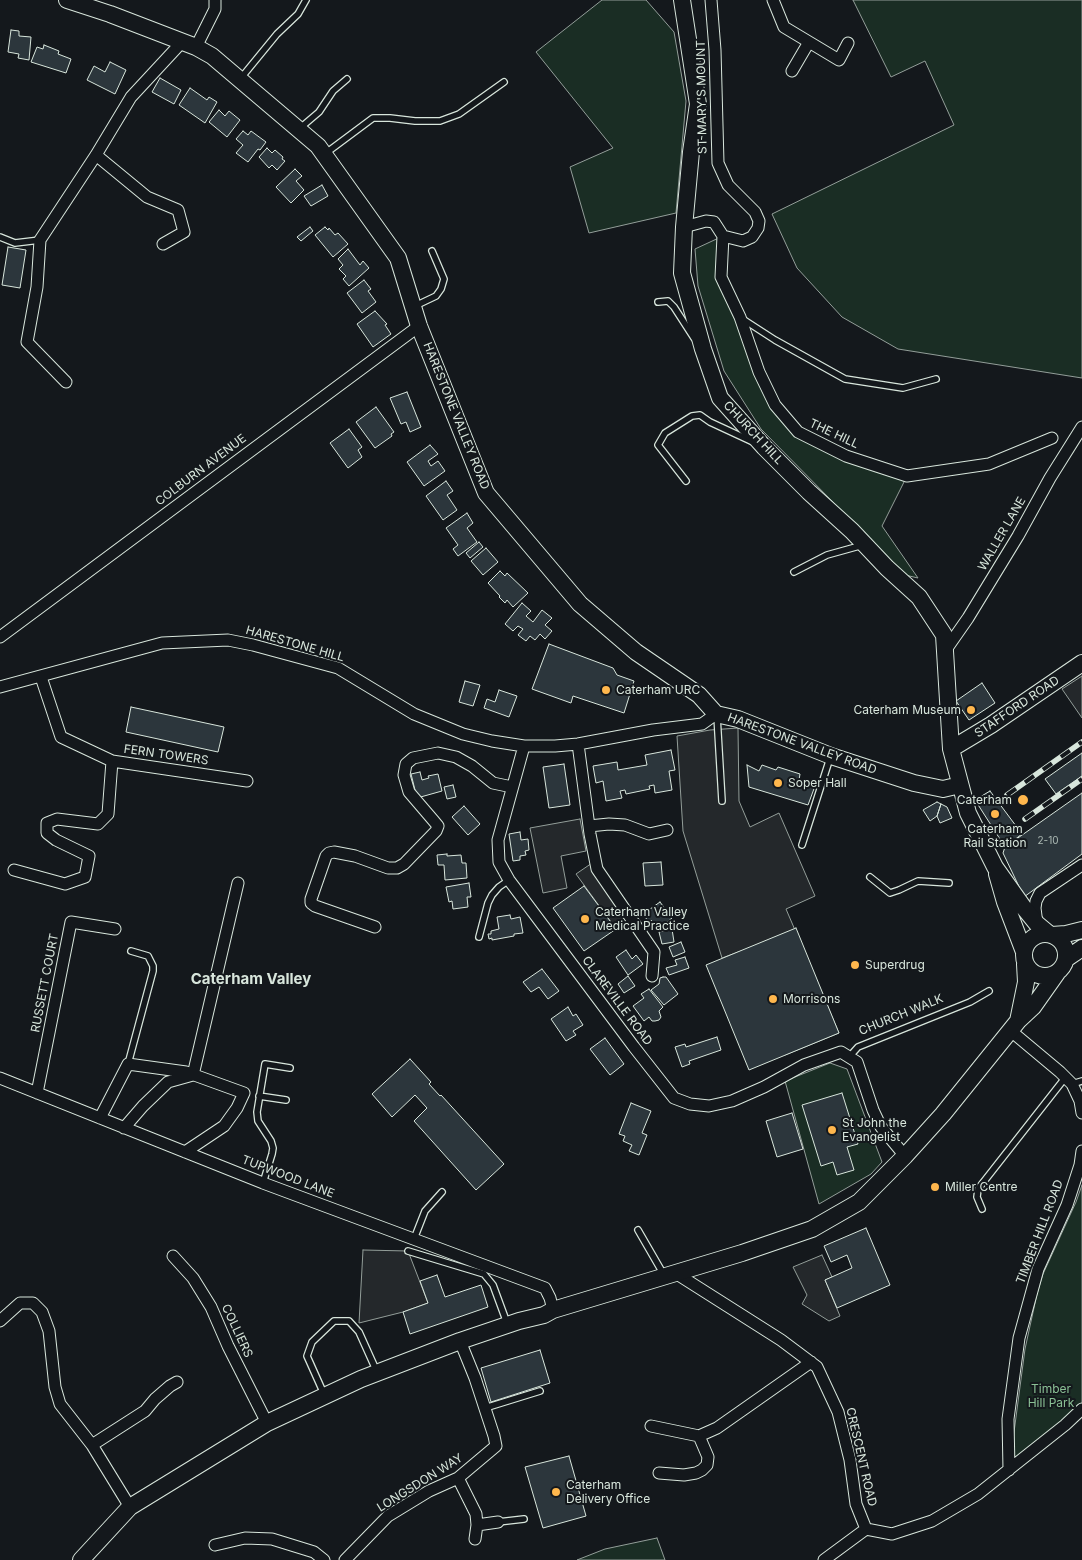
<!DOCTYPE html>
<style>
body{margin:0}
canvas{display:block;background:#14181c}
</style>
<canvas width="1082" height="1560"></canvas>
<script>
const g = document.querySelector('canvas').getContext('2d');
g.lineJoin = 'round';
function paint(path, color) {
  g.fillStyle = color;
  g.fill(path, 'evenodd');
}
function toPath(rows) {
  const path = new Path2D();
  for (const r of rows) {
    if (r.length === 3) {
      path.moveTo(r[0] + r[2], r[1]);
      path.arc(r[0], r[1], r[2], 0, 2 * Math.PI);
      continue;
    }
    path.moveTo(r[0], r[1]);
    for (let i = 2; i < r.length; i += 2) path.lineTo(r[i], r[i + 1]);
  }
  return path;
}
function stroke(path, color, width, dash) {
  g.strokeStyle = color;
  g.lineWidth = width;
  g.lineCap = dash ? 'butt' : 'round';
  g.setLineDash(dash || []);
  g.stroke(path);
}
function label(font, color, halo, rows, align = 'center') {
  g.font = font + ' Inter,sans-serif';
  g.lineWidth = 4;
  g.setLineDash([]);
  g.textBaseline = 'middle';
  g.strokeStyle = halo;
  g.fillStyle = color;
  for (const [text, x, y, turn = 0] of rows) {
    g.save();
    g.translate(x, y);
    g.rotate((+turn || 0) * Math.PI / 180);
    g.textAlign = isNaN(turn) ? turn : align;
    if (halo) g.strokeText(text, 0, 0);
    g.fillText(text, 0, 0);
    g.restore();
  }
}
const green = toPath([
 [602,0,646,0,674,32,686,101,676,213,589,233,570,167,613,148,536,52,602,0],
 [853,0,1082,0,1082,378,898,349,842,317,797,268,772,214,954,125,925,61,891,77,853,0],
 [723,236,721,277,775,405,798,432,907,476,882,526,918,578,905,575,761,429,724,371,698,286,695,249,723,236],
 [830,1063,847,1069,882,1162,871,1174,819,1204,785,1081,830,1063],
 [1082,1185,1082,1409,1009,1470,1025,1349,1037,1294,1043,1274,1076,1202,1082,1185],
 [657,1538,665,1560,577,1560,605,1549,657,1538]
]);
const parking = toPath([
 [1082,676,1082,718,1062,689,1082,676],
 [738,728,739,801,750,827,779,813,815,896,786,909,839,1033,785,1055,741,951,722,958,683,831,677,736,710,730,738,728],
 [580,819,586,851,561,856,567,888,543,893,530,828,580,819],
 [595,861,631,918,616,929,576,874,595,861],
 [363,1250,408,1251,428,1303,403,1312,359,1323,363,1250],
 [822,1255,832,1277,825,1280,840,1316,829,1321,802,1304,807,1295,793,1267,822,1255]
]);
const building = toPath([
 [11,30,19,31,19,36,31,37,29,60,18,58,19,54,8,52,11,30],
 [44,45,59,51,58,54,71,59,66,73,31,62,37,47,43,49,44,45],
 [110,62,126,70,115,94,87,80,94,66,105,72,110,62],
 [160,78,181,90,174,104,152,92,160,78],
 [190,88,207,100,209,97,217,102,205,123,179,105,190,88],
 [219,110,225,116,229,111,240,120,227,137,209,122,219,110],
 [243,131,248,135,251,131,266,142,260,150,258,149,248,162,236,153,243,145,236,139,243,131],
 [267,148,272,153,275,150,283,157,282,159,285,161,277,170,272,165,269,168,259,157,267,148],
 [295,169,302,176,296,181,304,190,291,203,276,187,295,169],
 [322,185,328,196,311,206,304,196,322,185],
 [310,227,313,231,301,241,297,237,310,227],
 [325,227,328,230,329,228,335,235,338,233,348,244,333,257,315,235,325,227],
 [8,247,26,250,20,288,2,285,8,247],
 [348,249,360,265,363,261,369,268,349,286,343,279,346,276,339,269,343,265,338,259,348,249],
 [364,280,371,289,368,291,376,302,362,313,347,293,364,280],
 [375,311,387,324,385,325,391,334,373,347,357,324,375,311],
 [407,392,421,427,410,432,406,422,401,424,390,398,407,392],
 [376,407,394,432,391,434,392,436,375,448,356,422,376,407],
 [349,429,362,447,358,450,362,457,348,468,330,443,349,429],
 [430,445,438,454,428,461,431,466,438,461,445,471,424,486,407,462,430,445],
 [446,481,453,491,447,495,457,510,443,520,426,496,446,481],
 [467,513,473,523,467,528,477,542,458,556,453,549,458,545,446,528,467,513],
 [479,542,483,547,470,558,466,553,479,542],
 [486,548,498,562,483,575,471,561,486,548],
 [500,571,505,576,507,573,528,593,513,607,507,600,505,603,499,597,500,596,488,583,500,571],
 [522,603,531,611,526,616,533,622,542,610,552,618,545,625,552,631,545,639,540,634,535,640,530,636,526,641,518,635,523,629,518,626,513,631,505,624,522,603],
 [549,644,613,668,617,675,634,681,624,713,573,696,571,703,532,689,549,644],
 [465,681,480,685,473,706,459,702,465,681],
 [982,683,995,703,969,720,956,701,982,683],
 [499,690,517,696,509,717,484,708,487,699,495,702,499,690],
 [131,707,224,727,218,752,126,732,131,707],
 [671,750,675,770,669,771,672,790,655,793,654,785,649,786,650,789,626,794,625,790,620,791,622,798,606,801,603,781,596,783,593,766,617,762,618,770,647,765,645,755,671,750],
 [1082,753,1082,776,1056,794,1045,779,1082,753],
 [564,764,570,805,549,808,543,767,564,764],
 [747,765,759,771,762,765,776,770,778,767,800,774,799,780,815,786,808,805,749,787,747,765],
 [420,772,422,780,429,778,428,776,438,774,442,791,417,798,411,774,420,772],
 [453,785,456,797,447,799,444,787,453,785],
 [990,791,1022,834,1005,847,975,800,990,791],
 [1082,793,1082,854,1024,897,1003,853,1005,847,1082,793],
 [937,802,941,804,937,816,930,821,923,810,937,802],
 [941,804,947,807,952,818,940,823,937,816,941,804],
 [464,806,480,824,468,835,452,817,464,806],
 [520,832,521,840,528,839,529,850,525,851,526,855,520,856,520,860,513,861,509,834,520,832],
 [447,854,447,856,461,855,462,863,466,863,467,878,445,880,444,865,438,865,437,855,447,854],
 [661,862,663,885,645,886,643,863,661,862],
 [469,883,471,897,467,897,468,907,453,909,452,901,449,902,446,887,469,883],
 [584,886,616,929,584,951,553,908,584,886],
 [660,902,672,918,658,929,651,920,649,922,645,917,648,915,646,912,660,902],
 [510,915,511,919,520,917,523,933,514,934,514,936,492,940,492,938,489,939,488,934,491,934,491,931,499,929,497,917,510,915],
 [796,928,839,1033,749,1070,706,965,796,928],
 [672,929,674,942,662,944,659,932,672,929],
 [681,942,685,952,673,957,669,947,681,942],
 [626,950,632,959,636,955,643,964,628,975,616,957,626,950],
 [685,957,689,968,669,975,666,968,677,965,675,960,685,957],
 [542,969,559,991,548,999,539,987,531,992,523,982,542,969],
 [628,976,635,986,624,993,618,984,628,976],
 [663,977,666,977,678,994,664,1005,651,990,659,984,660,978,663,977],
 [649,989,663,1007,659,1011,661,1017,659,1020,655,1021,652,1021,649,1017,644,1021,633,1006,644,998,641,994,649,989],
 [568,1007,573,1016,576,1014,583,1025,573,1031,576,1035,566,1041,551,1019,568,1007],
 [717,1037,721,1050,689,1061,690,1064,682,1067,675,1047,685,1044,686,1047,717,1037],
 [605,1038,624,1064,610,1075,590,1049,605,1038],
 [410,1059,431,1082,429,1084,440,1096,441,1095,504,1164,476,1190,414,1121,427,1108,415,1095,392,1117,372,1094,410,1059],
 [842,1093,858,1144,847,1147,854,1170,837,1175,833,1162,821,1166,802,1105,842,1093],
 [631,1103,651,1111,642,1133,647,1135,639,1155,629,1151,632,1145,623,1141,625,1136,619,1134,631,1103],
 [792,1113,803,1149,777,1157,766,1121,792,1113],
 [866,1228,890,1285,837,1308,825,1280,852,1268,847,1255,831,1262,824,1246,866,1228],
 [437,1275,445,1297,481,1285,488,1307,410,1334,403,1312,428,1303,420,1281,437,1275],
 [540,1350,550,1383,491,1402,481,1368,540,1350],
 [569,1456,586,1516,543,1528,525,1467,569,1456]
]);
const lane = toPath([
 [241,78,277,34,298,14,306,0],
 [299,129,319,112,333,91,347,79],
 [326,153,373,118,390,118,415,121,440,121,459,114,504,82],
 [0,237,15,243,40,240],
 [658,302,668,301,674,307,694,338],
 [415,306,436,296,441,289,444,279,432,251],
 [741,318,775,340,845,379,903,388,936,379],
 [686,481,658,445,665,433,692,416,700,415,710,422,751,441],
 [794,572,827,555,863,545],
 [717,716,722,801],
 [802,845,830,758],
 [870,877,890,893,899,890,918,881,949,883],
 [479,937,488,903,492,895,499,887,509,880],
 [850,1056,858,1047,970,1002,989,991],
 [128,1064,153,971,153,966,148,956,131,951],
 [1072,1084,1082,1081],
 [259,1096,286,1100],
 [263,1183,272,1154,273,1148,271,1141,258,1121,257,1112,265,1064,290,1068],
 [982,1209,977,1197,978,1189,1065,1078],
 [638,1230,664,1275],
 [414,1239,425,1211,442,1192],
 [408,1251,484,1274,493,1285,507,1323],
 [324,1394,307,1356,312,1342,334,1321,349,1321,359,1332,377,1372],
 [485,1408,540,1391],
 [498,1522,524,1519]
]);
const street = toPath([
 [711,0,715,50,718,163,728,185,755,212,759,221,758,228,752,237,743,241,723,236],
 [773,0,784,27,839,60,848,43],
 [196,47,215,9,215,0],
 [792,71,809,42],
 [96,155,147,197,178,210,184,232,163,244],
 [684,227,706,221,714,222,723,236,721,277,740,317,759,372,775,405,798,432,846,456,907,476,989,464,1052,438],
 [66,382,27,342,37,287,40,240,96,155,131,97,182,42],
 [0,637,419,326],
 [945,651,968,618,1018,536,1050,478,1082,427],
 [41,677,61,737,112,761,247,781],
 [0,687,162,643,228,640,253,645,338,668,414,714,463,734,492,741,524,746,555,746,578,744,653,730,702,724,716,714],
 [578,744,590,834,597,869,654,952,652,976],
 [524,746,498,840,499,862,509,880,634,1047,674,1098,690,1104,709,1106,732,1101,764,1087,804,1065,841,1052,857,1062,873,1110,881,1127,905,1156],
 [589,826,609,824,625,825,649,834,667,830],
 [14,870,65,884,85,877,89,856,56,840,47,833,47,823,57,819,98,824,108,814,112,761],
 [1037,924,1035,908,1036,901,1040,893,1082,865],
 [375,927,315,906,311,903,311,899,326,856,329,853,334,852,355,856,388,868,397,868,404,864,436,831,438,826,433,820,409,792,404,775,406,764,413,758,438,753,456,757,472,766,493,783,512,787],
 [1011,1031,1060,1072,1072,1084,1080,1101,1082,1113],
 [0,1078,263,1183,545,1288,550,1298,553,1310],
 [37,1093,71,922,115,929],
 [100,1118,128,1064,186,1072,244,1093,237,1108,224,1126,185,1152],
 [124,1128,143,1106,168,1082,193,1075,238,883],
 [173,1256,193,1278,211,1307,228,1346,267,1423],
 [677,1274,781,1340,817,1367,838,1412,850,1460,856,1504,866,1529,892,1534,932,1521,978,1494,1065,1425,1082,1409],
 [0,1321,20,1303,33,1303,42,1312,49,1331,55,1387,60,1404,92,1445,130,1507],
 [651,1426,699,1436,717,1428,811,1362],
 [92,1445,145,1411,155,1399,170,1386,177,1382],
 [1009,1470,1008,1419,1019,1338,1038,1269,1067,1205,1080,1165,1082,1151],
 [659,1473,684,1475,696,1473,702,1470,707,1465,708,1457,699,1436],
 [458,1478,476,1514,477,1525,475,1539],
 [477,1525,498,1522],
 [215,1545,245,1538,272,1539,314,1552,324,1560],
 [345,1560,388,1516,429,1491,458,1478,496,1446,494,1436,475,1378,460,1341],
 [824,1560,866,1529]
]);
const secondary = toPath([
 [67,0,110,14,196,47,212,56,318,146,398,258,419,326,486,493,580,604,636,652,699,695,716,714,738,719,831,756,914,783,943,789,960,785],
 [682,0,698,104,691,152,684,227,682,273,703,349,720,398,764,447,809,492,852,531,887,568,919,597,944,635,951,749,968,813,995,867,1024,908,1037,924,1049,934],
 [951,749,991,725,1082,663],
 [997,874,1005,902,1024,952],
 [1045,955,21],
 [1052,935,1066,934,1082,930],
 [1066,959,1082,948],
 [1018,1021,1026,982,1025,964],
 [81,1560,130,1507,267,1423,361,1379,460,1341,519,1321,544,1315,553,1310,742,1253,812,1229,859,1202,905,1156,943,1114,1018,1021,1033,1007,1057,973]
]);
const rail = toPath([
 [1007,795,1082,742],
 [1025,819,1082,779]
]);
const markers = [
 [606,690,5,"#ffb74d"],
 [971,710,5,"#ffb74d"],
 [778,783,5,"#ffb74d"],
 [1023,800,6,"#ffb74d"],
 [995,814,5,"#ffb74d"],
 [585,919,5,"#ffb74d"],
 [855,965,5,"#ffb74d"],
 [773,999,5,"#ffb74d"],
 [832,1130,5,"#ffb74d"],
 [935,1187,5,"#ffb74d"],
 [556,1492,5,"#ffb74d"]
];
const numberNames = [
 ["2-10",1048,841]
];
const streetNames = [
 ["ST MARY'S MOUNT",702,97,-91],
 ["HARESTONE VALLEY ROAD",456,416,68],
 ["CHURCH HILL",753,433,47],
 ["THE HILL",834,434,25],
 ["COLBURN AVENUE",201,470,-37],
 ["WALLER LANE",1002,534,-60],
 ["HARESTONE HILL",295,644,16],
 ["STAFFORD ROAD",1017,707,-34],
 ["HARESTONE VALLEY ROAD",802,744,20],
 ["FERN TOWERS",166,755,8],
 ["RUSSETT COURT",45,983,-79],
 ["CLAREVILLE ROAD",617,1001,53],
 ["CHURCH WALK",901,1015,-22],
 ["TUPWOOD LANE",288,1177,21],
 ["TIMBER HILL ROAD",1040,1232,-69],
 ["COLLIERS",237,1331,65],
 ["CRESCENT ROAD",861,1457,77],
 ["LONGSDON WAY",420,1483,-32]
];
const poiNames = [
 ["Caterham URC",616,690],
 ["Caterham Museum",961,710,"right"],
 ["Soper Hall",788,783],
 ["Caterham",1012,800,"right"],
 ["Caterham",995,829,"center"],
 ["Rail Station",995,843,"center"],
 ["Caterham Valley",595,912],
 ["Medical Practice",595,926],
 ["Superdrug",865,965],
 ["Morrisons",783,999],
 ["St John the",842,1123],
 ["Evangelist",842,1137],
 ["Miller Centre",945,1187],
 ["Caterham",566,1485],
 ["Delivery Office",566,1499]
];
const parkNames = [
 ["Timber",1051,1389],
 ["Hill Park",1051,1403]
];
const quarterNames = [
 ["Caterham Valley",251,979]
];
paint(green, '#1a2d24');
stroke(green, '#939e99', 1);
paint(parking, '#24282b');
stroke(parking, '#939e99', 1);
paint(building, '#2c363c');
stroke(building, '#d8e6dc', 1);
stroke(lane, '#d8e6dc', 8);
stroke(street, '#d8e6dc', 13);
stroke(secondary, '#d8e6dc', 18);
stroke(lane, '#14181c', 5.5);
stroke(street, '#14181c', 11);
stroke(secondary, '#14181c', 16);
stroke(rail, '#d8e6dc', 5.5);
stroke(rail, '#14181c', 4, [11]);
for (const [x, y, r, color] of markers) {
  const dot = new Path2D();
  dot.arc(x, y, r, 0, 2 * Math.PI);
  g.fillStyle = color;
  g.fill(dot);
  stroke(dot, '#14181c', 2);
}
label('10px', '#adbab4', null, numberNames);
label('12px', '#d8e6dc', '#14181c', streetNames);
label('12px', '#d8e6dc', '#14181c', poiNames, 'left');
label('12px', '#8ac095', '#14181c', parkNames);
label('bold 15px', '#d8e6dc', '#14181c', quarterNames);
</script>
